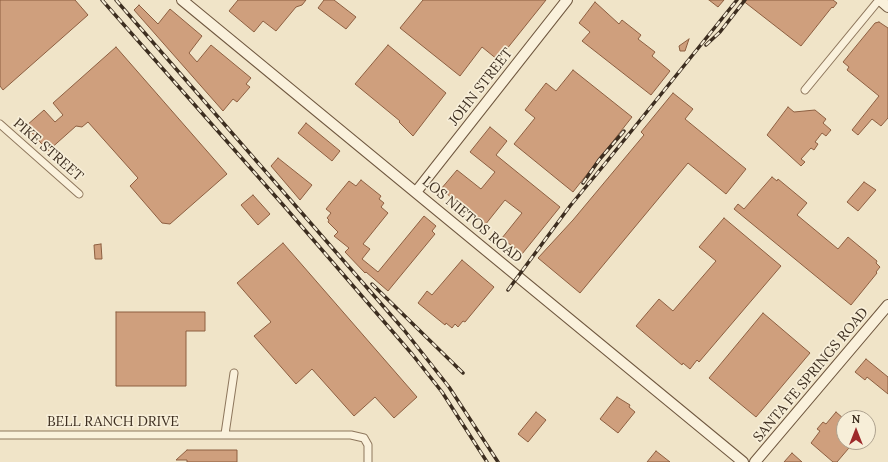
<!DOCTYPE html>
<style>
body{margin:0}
#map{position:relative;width:888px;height:462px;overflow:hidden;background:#f0e4c8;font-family:Lora,serif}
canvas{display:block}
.north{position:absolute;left:836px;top:410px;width:40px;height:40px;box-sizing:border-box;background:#f7eed8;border:1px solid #ada18e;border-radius:50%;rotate:0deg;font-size:11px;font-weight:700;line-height:16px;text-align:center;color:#3d2e20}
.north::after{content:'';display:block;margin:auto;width:14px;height:18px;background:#9e2a2b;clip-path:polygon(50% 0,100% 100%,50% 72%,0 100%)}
</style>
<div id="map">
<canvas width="888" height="462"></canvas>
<div class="north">N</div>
</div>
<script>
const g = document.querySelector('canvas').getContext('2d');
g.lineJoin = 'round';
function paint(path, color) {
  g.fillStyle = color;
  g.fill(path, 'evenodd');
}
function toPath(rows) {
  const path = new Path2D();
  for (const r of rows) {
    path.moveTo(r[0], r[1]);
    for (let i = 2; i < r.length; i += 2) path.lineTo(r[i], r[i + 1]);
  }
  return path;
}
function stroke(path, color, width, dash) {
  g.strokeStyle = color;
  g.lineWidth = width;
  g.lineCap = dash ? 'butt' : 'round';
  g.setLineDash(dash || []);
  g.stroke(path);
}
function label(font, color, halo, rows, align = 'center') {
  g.font = font + ' Lora,serif';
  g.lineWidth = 3.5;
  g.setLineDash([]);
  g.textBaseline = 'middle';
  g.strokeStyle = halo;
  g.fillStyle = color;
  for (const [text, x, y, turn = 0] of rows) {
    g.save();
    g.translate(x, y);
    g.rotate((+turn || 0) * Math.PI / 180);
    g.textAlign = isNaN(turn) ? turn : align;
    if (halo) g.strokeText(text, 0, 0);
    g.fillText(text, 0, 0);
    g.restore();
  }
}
const building = toPath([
 [0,0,75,0,88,15,3,90,0,86,0,0],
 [238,0,306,0,302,5,296,7,276,31,263,21,254,32,229,11,238,0],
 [324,0,334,0,356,17,346,29,318,8,324,0],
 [423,0,546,0,498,60,482,47,460,76,400,28,423,0],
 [709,0,724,0,718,7,709,0],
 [742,0,833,0,837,3,833,8,832,7,801,46,742,0],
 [595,2,619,24,622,20,641,35,638,39,655,52,652,56,670,71,651,95,582,41,590,32,579,23,595,2],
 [139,5,158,24,170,9,202,36,189,53,197,62,211,45,251,78,246,84,250,87,237,102,233,99,223,111,134,10,139,5],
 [879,22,888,28,888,118,881,126,872,119,858,135,852,130,879,96,847,70,849,67,843,62,875,23,879,22],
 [689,39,685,51,680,51,679,46,689,39],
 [388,45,446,93,413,136,399,122,400,121,355,84,388,45],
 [116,47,227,174,170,224,162,223,130,186,138,178,88,122,82,127,76,126,48,151,26,126,44,110,55,122,63,115,53,103,116,47],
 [573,70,632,117,573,192,514,144,535,118,525,110,546,83,556,91,573,70],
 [673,93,693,109,685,119,746,169,726,194,688,163,580,293,538,258,573,220,644,135,641,132,673,93],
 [788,107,794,112,815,110,826,119,823,123,831,130,826,136,822,133,815,142,818,144,814,150,811,148,801,159,805,162,801,166,767,135,788,107],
 [306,123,340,151,332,161,298,133,306,123],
 [490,127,507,141,496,155,560,207,522,254,502,238,522,213,505,200,485,225,441,189,457,170,481,189,495,172,470,152,490,127],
 [278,158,312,185,300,200,271,166,278,158],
 [772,177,777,181,778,179,807,203,797,215,838,249,848,237,877,261,876,263,880,267,876,272,877,273,851,305,734,209,738,204,744,209,772,177],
 [361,180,381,196,379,199,384,203,381,207,388,213,363,244,370,249,362,259,378,272,424,216,436,226,432,231,435,234,388,291,366,272,365,273,345,252,349,248,334,236,338,232,328,222,329,220,327,218,331,213,326,209,349,181,356,186,361,180],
 [864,182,876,190,858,211,847,202,864,182],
 [253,195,270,214,258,225,241,205,253,195],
 [724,218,781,266,699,362,697,360,690,369,683,363,682,365,636,326,659,299,673,311,716,261,699,247,724,218],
 [283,243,417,397,394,418,375,397,354,416,312,369,296,384,254,336,271,322,237,283,283,243],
 [101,244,102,259,95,259,94,245,101,244],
 [462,260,494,287,465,322,463,321,458,327,455,324,452,328,446,323,445,325,418,303,427,291,432,295,462,260],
 [116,312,205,312,205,331,186,331,186,386,116,386,116,312],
 [763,313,810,353,756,417,709,378,763,313],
 [866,359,888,377,888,394,867,377,865,380,855,372,866,359],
 [617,397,630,405,629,407,635,412,618,433,600,419,617,397],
 [536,412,546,420,528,442,518,434,536,412],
 [836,412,844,419,844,442,854,442,837,462,833,462,811,443,820,431,817,429,823,422,826,424,836,412],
 [187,450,237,450,237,462,187,462,187,460,176,460,187,450],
 [656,451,670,462,647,462,656,451],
 [792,453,802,462,784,462,792,453]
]);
const street = toPath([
 [805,90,879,0],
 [0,124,79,194],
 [225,434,234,373],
 [0,435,351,435,364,438,368,445,368,462]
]);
const secondary = toPath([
 [182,0,743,462],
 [880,0,888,7],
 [416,192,567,0],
 [755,462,888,305]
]);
const rail = toPath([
 [102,0,284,206,412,354,442,392,487,462],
 [116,0,404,330,449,387,498,462],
 [706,45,720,32,745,0],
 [583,183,599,160,624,131],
 [372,284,463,373],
 [508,290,570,206,604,165,737,0]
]);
const streetNames = [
 ["JOHN STREET",481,87,-52],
 ["PIKE STREET",48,150,41],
 ["LOS NIETOS ROAD",472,220,40],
 ["SANTA FE SPRINGS ROAD",811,375,-50],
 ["BELL RANCH DRIVE",113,422]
];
paint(building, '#cf9f7d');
stroke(building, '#8d5f41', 1);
stroke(street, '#8d765c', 9);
stroke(secondary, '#6f573f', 12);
stroke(street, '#faf1dc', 7);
stroke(secondary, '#faf1dc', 10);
stroke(rail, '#3d2e20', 3.5);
stroke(rail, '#f7eed8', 2, [6]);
label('14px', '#3d2e20', '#f7eed8', streetNames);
</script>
